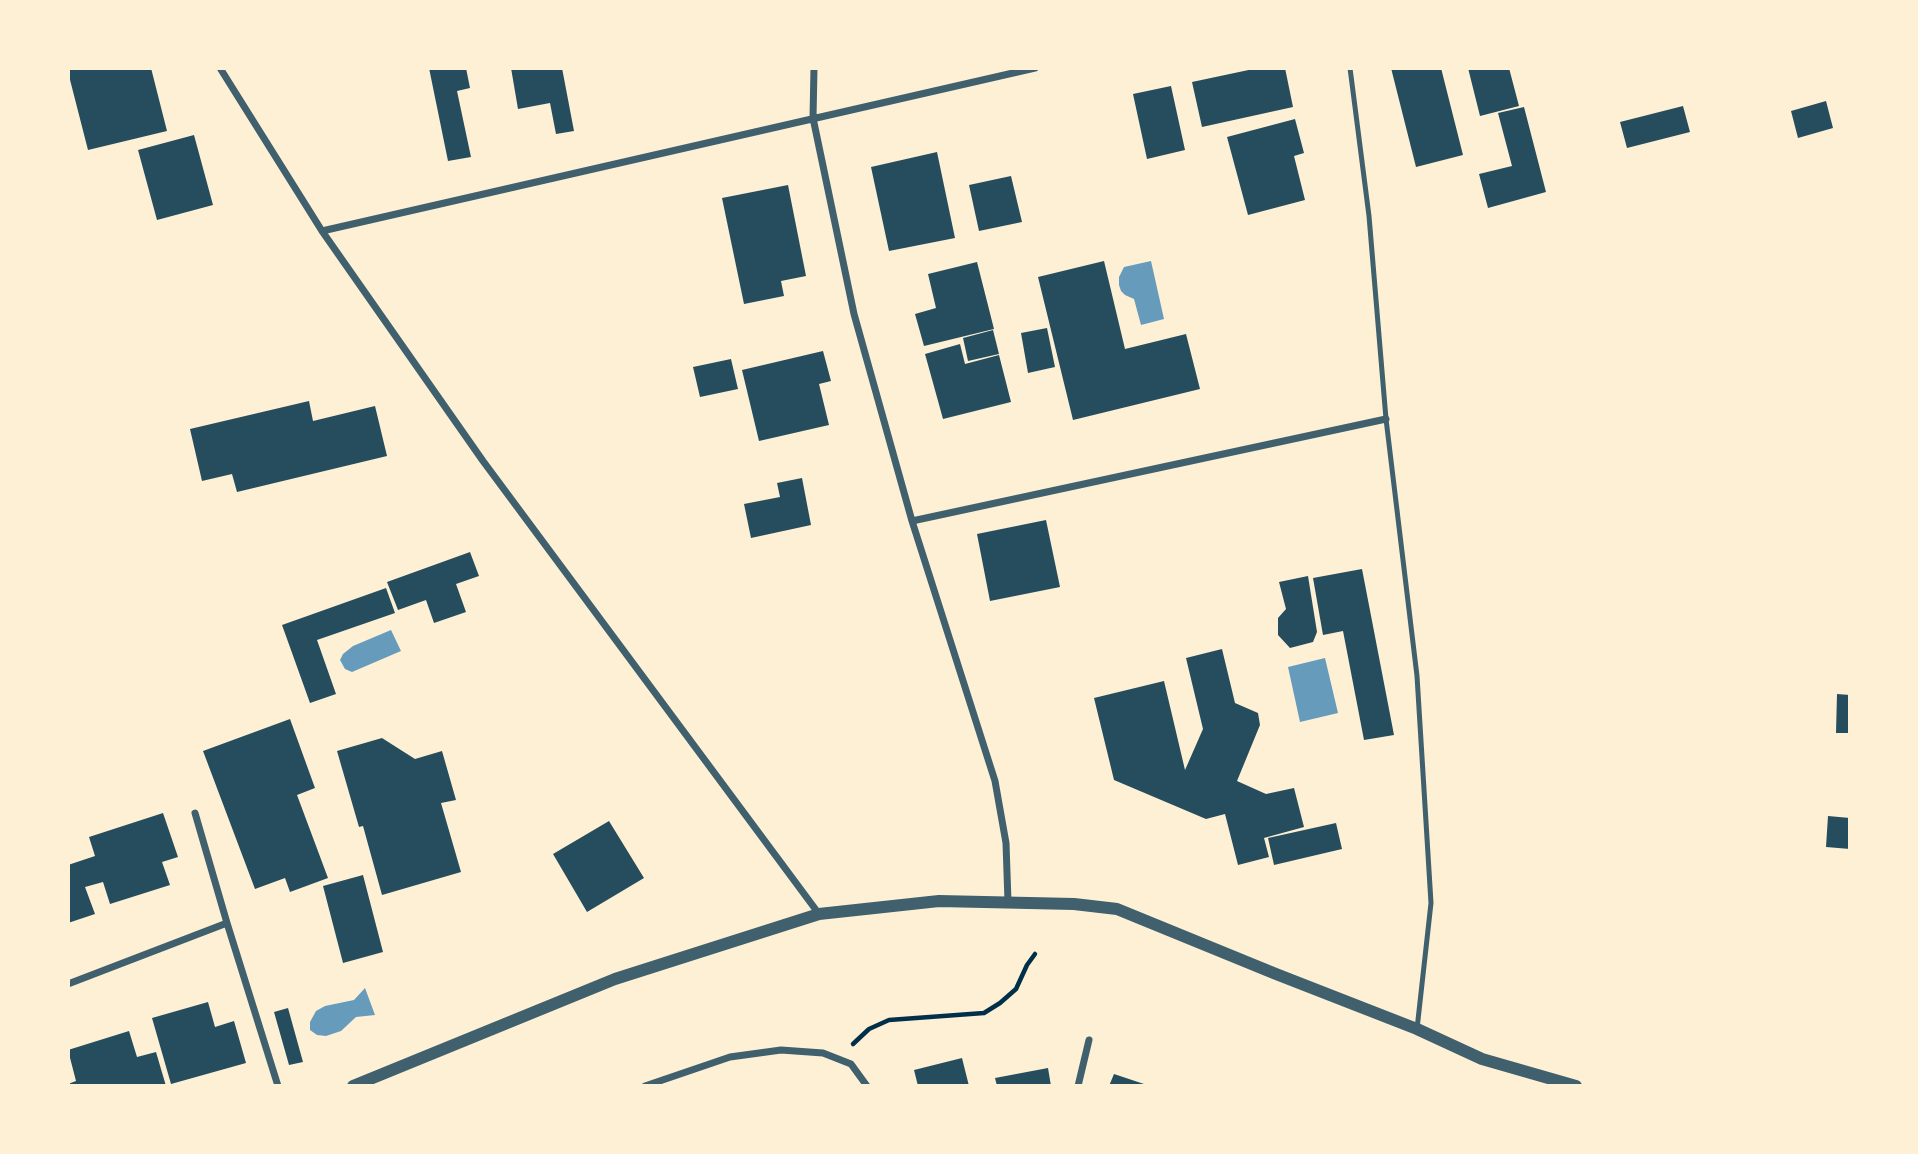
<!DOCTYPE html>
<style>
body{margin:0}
#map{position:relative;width:1918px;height:1154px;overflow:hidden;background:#fdf0d5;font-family:"DejaVu Sans",sans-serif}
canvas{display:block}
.frame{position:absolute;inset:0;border:70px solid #fdf0d5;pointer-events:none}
</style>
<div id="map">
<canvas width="1918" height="1154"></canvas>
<div class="frame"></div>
</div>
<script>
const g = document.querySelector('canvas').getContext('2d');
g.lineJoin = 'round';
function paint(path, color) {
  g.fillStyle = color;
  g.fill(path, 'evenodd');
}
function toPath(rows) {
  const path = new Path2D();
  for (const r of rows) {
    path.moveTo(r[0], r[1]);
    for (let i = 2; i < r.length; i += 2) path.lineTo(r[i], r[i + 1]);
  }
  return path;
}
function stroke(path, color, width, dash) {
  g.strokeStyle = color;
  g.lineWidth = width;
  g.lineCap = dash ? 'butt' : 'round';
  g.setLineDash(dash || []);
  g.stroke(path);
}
const water = toPath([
 [1151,261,1164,319,1141,325,1134,299,1125,295,1121,291,1119,285,1119,277,1124,267],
 [391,630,401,651,352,672,345,669,340,660,343,654,353,646],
 [1325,658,1338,713,1300,722,1288,667],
 [365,988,375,1015,356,1017,341,1031,326,1036,317,1035,310,1030,310,1022,316,1011,325,1006,354,1000]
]);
const building = toPath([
 [75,68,151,68,167,131,88,150,68,72,68,70],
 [429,68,466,68,470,88,457,91,471,157,448,161],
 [511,68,562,68,574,131,556,134,550,103,518,109],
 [1258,68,1285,68,1293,107,1202,127,1192,82],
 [1391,68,1441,68,1463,155,1416,167],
 [1468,68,1509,68,1519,106,1480,116],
 [1171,86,1185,150,1147,159,1133,94],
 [1826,101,1833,128,1798,138,1791,111],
 [1683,106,1690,132,1627,148,1620,122],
 [1524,107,1546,192,1488,208,1479,174,1512,166,1498,113],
 [1295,119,1304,153,1294,156,1305,200,1248,215,1227,137],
 [194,135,213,205,157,220,138,150],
 [937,152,955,238,889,251,871,167],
 [1011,176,1022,222,979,231,969,185],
 [788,185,806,276,781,281,784,296,744,304,722,198],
 [1104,261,1125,349,1186,334,1200,389,1073,420,1038,277],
 [977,262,994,329,924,346,915,314,936,308,928,274],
 [1047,328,1055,367,1028,373,1021,333],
 [993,330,999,354,968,361,963,338],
 [960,344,965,364,999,355,1011,402,943,419,925,354],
 [823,351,831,381,819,384,829,425,759,441,742,370],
 [731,359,738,389,700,397,693,367],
 [309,401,313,421,375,406,387,456,237,492,232,474,202,481,190,429],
 [802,478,811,525,751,538,744,504,780,497,777,483],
 [1046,520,1060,587,990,601,977,534],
 [470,552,479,576,456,584,466,612,434,623,426,600,398,610,387,582],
 [1362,569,1394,735,1364,740,1343,631,1323,635,1313,578],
 [1308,576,1317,632,1313,642,1290,648,1278,635,1278,618,1286,609,1279,582],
 [386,588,395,613,317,640,336,694,310,703,282,625],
 [1222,649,1235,703,1258,713,1260,725,1237,781,1266,794,1294,788,1304,827,1264,838,1269,857,1238,865,1225,814,1206,819,1114,780,1094,698,1164,681,1185,770,1203,729,1186,658],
 [1837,694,1850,695,1850,733,1836,733],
 [290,719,315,788,297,795,328,878,290,892,285,878,255,889,203,751],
 [382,738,415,759,442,751,456,800,441,803,461,872,382,895,363,826,359,827,337,751],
 [163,813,178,857,162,862,170,885,110,904,103,882,85,887,95,914,68,923,68,865,95,856,89,837],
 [1828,816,1850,818,1850,849,1826,847],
 [609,821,644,878,587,912,553,854],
 [1336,823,1342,849,1274,865,1268,838],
 [363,875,383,952,343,963,323,886],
 [208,1002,215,1027,234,1021,246,1063,171,1084,152,1018],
 [288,1008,303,1062,289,1065,274,1012],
 [129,1031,137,1057,156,1052,166,1086,68,1086,68,1084,76,1081,68,1050],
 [962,1058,969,1086,918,1086,914,1070],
 [1048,1068,1051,1086,997,1086,995,1078],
 [1114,1074,1147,1085,1146,1086,1109,1086]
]);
const path = toPath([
 [853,1044,869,1029,889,1020,984,1013,1000,1003,1016,989,1027,965,1035,954]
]);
const service = toPath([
 [1350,68,1369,216,1386,419,1417,676,1431,903,1417,1029]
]);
const minor = toPath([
 [220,68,322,231,483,461,819,914],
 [814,68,813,118,854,314,912,521,995,781,1006,843,1008,902],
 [322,231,1035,68],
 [912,521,1386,419],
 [195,813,227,923,278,1086],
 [68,984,227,923],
 [645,1086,730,1057,781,1050,823,1053,851,1064,867,1086],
 [1078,1086,1089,1040]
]);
const tertiary = toPath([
 [353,1086,615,979,819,914,939,901,1074,904,1117,909,1276,974,1417,1029,1482,1059,1576,1086]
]);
paint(water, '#669bbc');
paint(building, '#264d5e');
stroke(path, '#003049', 4.5);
stroke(service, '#3f606c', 5);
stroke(minor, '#3f606c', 7);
stroke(tertiary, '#3f606c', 12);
</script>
